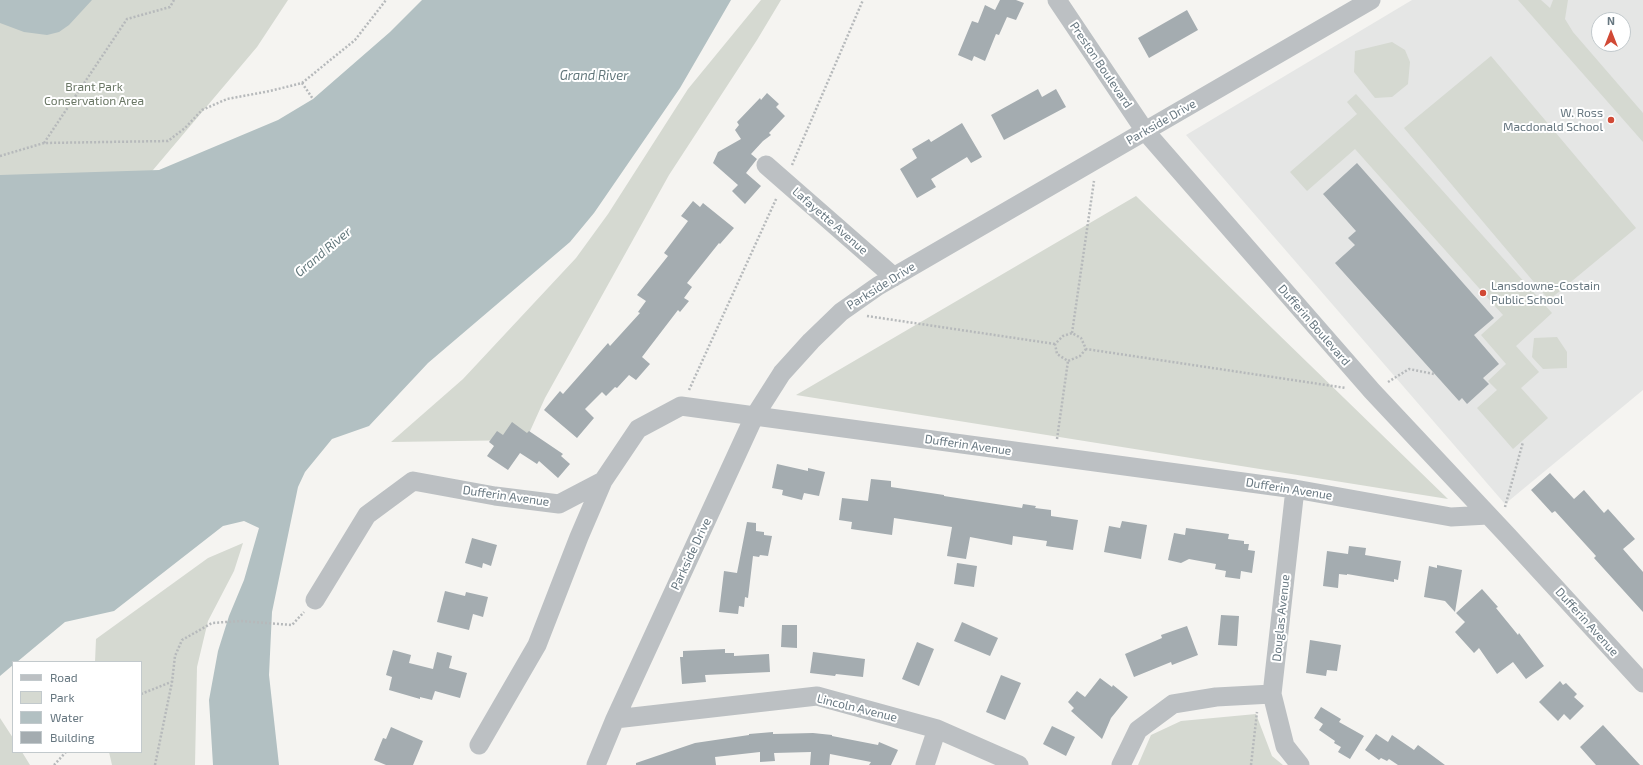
<!DOCTYPE html>
<style>
body{margin:0}
#map{position:relative;width:1643px;height:765px;overflow:hidden;background:#f5f4f1;font-family:"Exo 2",sans-serif}
canvas{display:block}
.legend{position:absolute;left:12px;top:661px;width:130px;height:92px;box-sizing:border-box;background:#fff;border:1px solid #c2c9cc;margin:0;padding:5px 7px;list-style:none;font-size:12px;color:#677780}
.legend li{display:flex;align-items:center;gap:8px;height:20px}
.legend b{width:20px;border:1px solid #c2c9cc}
.north{position:absolute;left:1591px;top:12px;width:40px;height:40px;box-sizing:border-box;background:#fff;border:1px solid #c2c9cc;border-radius:50%;rotate:0deg;font-size:11px;font-weight:700;line-height:16px;text-align:center;color:#677780}
.north::after{content:'';display:block;margin:auto;width:14px;height:18px;background:#d14935;clip-path:polygon(50% 0,100% 100%,50% 72%,0 100%)}
</style>
<div id="map">
<canvas width="1643" height="765"></canvas>
<ul class="legend">
<li><b style="height:5px;background:#bcc0c3"></b>Road</li>
<li><b style="height:11px;background:#d5d9d1"></b>Park</li>
<li><b style="height:11px;background:#b2c0c2"></b>Water</li>
<li><b style="height:11px;background:#a4acb0"></b>Building</li>
</ul>
<div class="north">N</div>
</div>
<script>
const g = document.querySelector('canvas').getContext('2d');
g.lineJoin = 'round';
function paint(path, color) {
  g.fillStyle = color;
  g.fill(path, 'evenodd');
}
function toPath(rows) {
  const path = new Path2D();
  for (const r of rows) {
    path.moveTo(r[0], r[1]);
    for (let i = 2; i < r.length; i += 2) path.lineTo(r[i], r[i + 1]);
  }
  return path;
}
function stroke(path, color, width, dash) {
  g.strokeStyle = color;
  g.lineWidth = width;
  g.lineCap = dash ? 'butt' : 'round';
  g.setLineDash(dash || []);
  g.stroke(path);
}
function label(font, color, halo, rows, align = 'center') {
  g.font = font + ' "Exo 2",sans-serif';
  g.lineWidth = 4;
  g.setLineDash([]);
  g.textBaseline = 'middle';
  g.strokeStyle = halo;
  g.fillStyle = color;
  for (const [text, x, y, turn = 0] of rows) {
    g.save();
    g.translate(x, y);
    g.rotate((+turn || 0) * Math.PI / 180);
    g.textAlign = isNaN(turn) ? turn : align;
    if (halo) g.strokeText(text, 0, 0);
    g.fillText(text, 0, 0);
    g.restore();
  }
}
const built = toPath([
 [1412,0,1643,0,1643,390,1505,504,1186,135],
 [1599,20,1623,20,1623,44,1599,44]
]);
const green = toPath([
 [0,0,288,0,257,47,0,351],
 [761,0,781,0,757,40,669,175,545,398,526,440,391,442,463,379,576,258,608,214,688,89],
 [1518,0,1541,0,1550,8,1553,0,1568,0,1565,19,1573,32,1643,113,1643,142],
 [1392,42,1405,50,1410,62,1408,84,1392,97,1375,98,1354,72,1355,51],
 [1491,56,1636,228,1549,300,1404,128],
 [1356,94,1552,313,1516,346,1539,372,1521,388,1548,418,1513,449,1477,408,1497,390,1488,381,1506,364,1481,335,1503,315,1355,149,1307,191,1290,172,1357,114,1347,102],
 [1136,196,1448,499,796,395],
 [1557,337,1567,352,1567,368,1543,369,1532,357,1534,338],
 [243,543,234,571,208,621,197,667,195,765,112,765,109,752,141,752,141,662,95,662,96,639,208,558],
 [1256,714,1272,756,1283,765,1138,765,1151,735,1181,721],
 [0,718,13,738,13,752,22,752,30,765,0,765]
]);
const water = toPath([
 [0,0,92,0,69,25,59,32,47,35,24,32,0,23],
 [422,0,731,0,680,88,594,213,570,242,428,363,369,426,332,439,305,472,298,487,272,612,269,675,279,765,213,765,209,700,218,651,229,616,244,580,259,528,244,521,223,526,114,611,65,622,17,662,13,662,13,665,0,676,0,175,159,170,278,120,313,99,390,32]
]);
const building = toPath([
 [1000,0,1016,0,1024,3,1016,20,1007,17,999,35,996,34,985,61,974,56,972,61,958,55,972,21,978,23,985,5,995,10],
 [1187,10,1198,30,1149,58,1138,38],
 [1038,89,1042,97,1056,89,1066,107,1004,140,991,115],
 [767,93,779,104,776,107,785,116,769,133,771,135,763,141,751,154,757,159,746,173,761,186,745,204,732,191,738,185,713,163,718,152,741,139,735,130,739,125,737,122,760,98,761,100],
 [962,123,982,157,971,163,967,157,931,179,936,187,917,198,900,169,917,158,912,149,929,139,931,142],
 [1357,163,1494,318,1474,335,1499,364,1483,378,1489,384,1467,404,1462,398,1459,401,1335,263,1355,245,1348,238,1356,231,1323,194],
 [693,201,700,207,703,203,734,228,720,244,719,243,687,283,692,287,684,298,689,301,680,312,678,310,642,357,650,364,636,380,629,375,617,388,615,387,606,396,602,392,585,409,594,418,577,438,544,410,560,391,563,394,608,343,610,346,640,313,638,312,646,301,637,295,668,256,664,253,688,221,681,216],
 [512,422,527,433,529,431,563,454,561,456,570,464,558,478,539,461,537,464,520,453,508,470,487,456,494,446,489,442,497,431,503,435],
 [777,464,808,471,808,468,825,472,819,496,804,493,802,500,782,495,783,490,772,488],
 [1550,473,1574,499,1584,490,1604,513,1608,509,1635,539,1623,549,1643,572,1643,612,1594,558,1596,556,1555,511,1552,513,1531,490],
 [871,479,891,481,891,487,944,495,944,496,1022,508,1023,504,1036,506,1035,508,1051,510,1051,516,1078,520,1073,550,1046,546,1047,541,1013,536,1012,545,970,537,966,559,947,556,952,527,894,518,892,535,851,529,852,522,839,520,842,498,868,501],
 [1122,521,1147,525,1141,559,1104,552,1109,526,1120,528],
 [747,522,756,523,756,531,764,532,764,535,772,536,768,556,760,555,759,557,753,556,748,598,745,597,744,607,739,606,738,614,719,612,724,571,737,573],
 [1186,528,1229,534,1228,539,1244,541,1244,544,1249,544,1248,550,1255,551,1252,573,1241,571,1240,579,1225,577,1226,571,1215,569,1216,564,1189,559,1181,563,1168,560,1174,533,1185,535],
 [472,538,497,545,491,566,483,563,482,568,465,563],
 [1349,546,1366,548,1365,555,1401,561,1398,580,1394,579,1394,582,1347,574,1347,575,1339,574,1338,588,1323,586,1327,551,1348,554],
 [957,563,977,566,974,587,954,584],
 [1437,565,1462,570,1455,612,1445,601,1424,597,1429,566,1437,568],
 [1482,589,1498,607,1496,608,1518,635,1519,633,1544,666,1526,679,1513,662,1497,674,1479,648,1474,653,1455,632,1465,622,1456,613],
 [445,591,465,596,466,592,488,597,483,617,473,614,469,630,437,622],
 [1221,615,1239,616,1237,646,1218,645],
 [962,622,998,638,990,656,954,641],
 [782,625,797,625,797,648,781,647],
 [1187,626,1198,655,1172,665,1171,662,1134,677,1125,654,1162,638,1161,635],
 [1310,640,1341,645,1337,671,1327,670,1326,676,1306,673],
 [917,642,934,649,919,686,902,679],
 [725,649,725,653,734,653,734,656,769,654,770,672,705,675,706,682,682,684,680,657,683,657,683,651],
 [393,650,411,655,409,663,433,669,437,652,452,656,449,668,467,673,460,698,435,691,432,700,420,697,420,699,389,690,392,677,386,675],
 [813,652,865,659,863,677,836,674,835,676,810,673],
 [1001,675,1021,683,1005,720,986,712],
 [1100,678,1112,687,1113,685,1128,697,1111,718,1102,739,1071,711,1074,708,1068,702,1077,691,1085,697],
 [1560,681,1563,685,1566,683,1577,694,1574,697,1584,706,1570,720,1564,714,1558,721,1539,702],
 [1321,707,1341,719,1339,722,1364,736,1350,759,1338,752,1341,747,1334,743,1335,741,1319,730,1323,724,1314,718],
 [1603,725,1640,765,1596,765,1580,747],
 [1052,726,1075,737,1066,756,1043,744],
 [391,727,423,741,413,765,386,765,374,760,383,738,386,739],
 [773,732,773,734,813,733,832,735,832,736,878,745,879,742,898,750,891,765,869,765,871,762,830,754,829,765,810,765,811,752,774,753,775,761,760,762,760,752,715,757,716,765,636,765,636,763,695,743,749,735,749,734],
 [1376,734,1388,742,1392,735,1414,750,1418,745,1445,765,1398,765,1389,759,1387,761,1381,758,1379,760,1365,750]
]);
const path = toPath([
 [302,83,355,40,386,0],
 [44,143,127,19,170,7,174,0],
 [0,156,44,143,168,141,185,128,202,110,227,99,270,91,302,83,313,99],
 [792,165,863,0],
 [867,316,1055,344],
 [1072,333,1094,181],
 [1086,349,1080,356,1068,361,1057,354,1055,344,1063,336,1072,333,1081,338,1086,349,1346,388],
 [1388,382,1409,369,1434,374],
 [689,390,777,197],
 [1057,439,1068,361],
 [1505,507,1523,442],
 [141,694,171,682],
 [54,765,66,752],
 [155,765,172,682,175,656,182,640,212,623,241,621,292,625,304,612],
 [1251,765,1257,712]
]);
const street = toPath([
 [1057,0,1145,131,1372,391,1508,536,1643,683],
 [766,165,894,277],
 [1295,489,1272,694,1285,746,1300,765],
 [315,600,367,515,413,481,495,496,559,504,603,481,638,429,681,406,1295,489,1451,517,1488,515],
 [615,719,817,696,937,729,1019,765],
 [479,745,537,645,579,537,603,481],
 [596,765,615,719,754,417,782,373,811,341,841,312,878,286,1371,0],
 [925,765,937,729],
 [1121,765,1138,730,1173,704,1216,697,1272,694]
]);
const markers = [
 [1611,120,4,"#d14935"],
 [1483,293,4,"#d14935"]
];
const streetNames = [
 ["Preston Boulevard",1101,65,56],
 ["Parkside Drive",1161,122,-30],
 ["Lafayette Avenue",830,221,41],
 ["Parkside Drive",881,286,-32],
 ["Dufferin Boulevard",1314,325,49],
 ["Dufferin Avenue",968,445,8],
 ["Dufferin Avenue",1289,489,9],
 ["Dufferin Avenue",506,496,8],
 ["Parkside Drive",691,554,-65],
 ["Douglas Avenue",1281,618,-84],
 ["Dufferin Avenue",1587,622,48],
 ["Lincoln Avenue",857,708,14]
];
const parkNames = [
 ["Brant Park",94,87],
 ["Conservation Area",94,101]
];
const poiNames = [
 ["W. Ross",1603,113],
 ["Macdonald School",1603,127],
 ["Lansdowne-Costain",1491,286,"left"],
 ["Public School",1491,300,"left"]
];
const waterNames = [
 ["Grand River",594,76],
 ["Grand River",323,252,-40]
];
paint(built, '#e5e6e5');
paint(green, '#d5d9d1');
paint(water, '#b2c0c2');
paint(building, '#a4acb0');
stroke(path, '#b6b9bb', 2.5, [2, 2]);
stroke(street, '#bcc0c3', 19);
for (const [x, y, r, color] of markers) {
  const dot = new Path2D();
  dot.arc(x, y, r, 0, 2 * Math.PI);
  g.fillStyle = color;
  g.fill(dot);
  stroke(dot, '#fff', 1.5);
}
label('12px', '#677780', '#fff', streetNames);
label('12px', '#6a7765', '#fff', parkNames);
label('12px', '#677780', '#fff', poiNames, 'right');
label('italic 13px', '#63787c', '#fff', waterNames);
</script>
